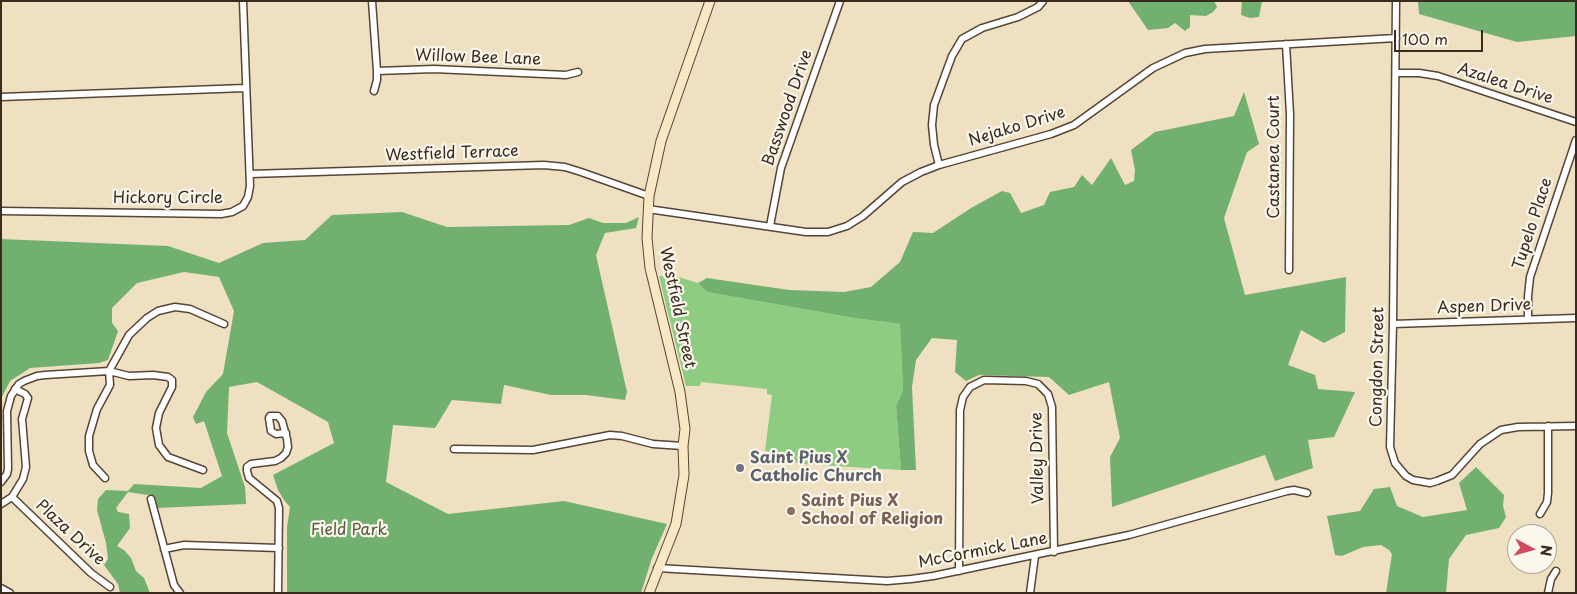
<!DOCTYPE html>
<style>
body{margin:0}
#map{position:relative;width:1577px;height:594px;overflow:hidden;background:#eee0c0;font-family:"Playpen Sans",sans-serif}
canvas{display:block}
.frame{position:absolute;inset:0;border:2px solid #3b2a1e;pointer-events:none}
.north{position:absolute;left:1507px;top:524px;width:50px;height:50px;box-sizing:border-box;background:#fbf7ec;border:1px solid #aea59a;border-radius:50%;rotate:96deg;font-size:14px;font-weight:700;line-height:20px;text-align:center;color:#3b2a1e}
.north::after{content:'';display:block;margin:auto;width:18px;height:22px;background:#d1495b;clip-path:polygon(50% 0,100% 100%,50% 72%,0 100%)}
.scale{position:absolute;left:1394px;top:30px;width:89px;height:22px;box-sizing:border-box;border:2px solid #3b2a1e;border-top:0;padding-left:6px;font-size:15px;line-height:18px;white-space:nowrap;color:#3b2a1e;-webkit-text-stroke:4px #fbf7ec;paint-order:stroke}
</style>
<div id="map">
<canvas width="1577" height="594"></canvas>
<div class="frame"></div>
<div class="north">N</div>
<div class="scale">100 m</div>
</div>
<script>
const g = document.querySelector('canvas').getContext('2d');
g.lineJoin = 'round';
function paint(path, color) {
  g.fillStyle = color;
  g.fill(path, 'evenodd');
}
function toPath(rows) {
  const path = new Path2D();
  for (const r of rows) {
    path.moveTo(r[0], r[1]);
    for (let i = 2; i < r.length; i += 2) path.lineTo(r[i], r[i + 1]);
  }
  return path;
}
function stroke(path, color, width, dash) {
  g.strokeStyle = color;
  g.lineWidth = width;
  g.lineCap = dash ? 'butt' : 'round';
  g.setLineDash(dash || []);
  g.stroke(path);
}
function label(font, color, halo, rows, align = 'center') {
  g.font = font + ' "Playpen Sans",sans-serif';
  g.lineWidth = 4.5;
  g.setLineDash([]);
  g.textBaseline = 'middle';
  g.strokeStyle = halo;
  g.fillStyle = color;
  for (const [text, x, y, turn = 0] of rows) {
    g.save();
    g.translate(x, y);
    g.rotate((+turn || 0) * Math.PI / 180);
    g.textAlign = isNaN(turn) ? turn : align;
    if (halo) g.strokeText(text, 0, 0);
    g.fillText(text, 0, 0);
    g.restore();
  }
}
const green = toPath([
 [659,276,675,276,698,283,707,292,854,318,900,324,903,390,896,406,901,470,803,464,779,459,780,453,765,451,772,395,767,394,767,389,701,382,700,386,686,386]
]);
const forest = toPath([
 [1128,1,1214,1,1217,7,1213,12,1206,16,1190,15,1190,27,1185,31,1175,23,1168,28,1148,30],
 [1242,1,1262,1,1259,17,1250,18,1241,15],
 [1418,1,1576,1,1576,36,1517,42,1419,14],
 [1244,92,1259,144,1247,152,1224,218,1245,295,1346,277,1345,332,1324,343,1301,330,1288,365,1315,375,1318,389,1355,392,1334,437,1308,440,1313,468,1275,481,1265,455,1112,507,1110,457,1120,438,1109,382,1069,395,1049,377,979,375,966,381,955,372,957,340,932,338,916,360,912,387,916,470,901,470,896,406,903,390,900,324,854,318,707,292,698,283,707,278,789,290,844,292,871,287,900,262,913,232,933,233,971,208,1002,191,1010,193,1021,213,1044,205,1050,192,1074,187,1082,175,1092,185,1111,158,1125,185,1134,181,1135,170,1131,150,1155,132,1234,116],
 [402,212,447,227,569,225,589,218,603,223,626,223,639,217,636,228,605,233,596,255,627,392,625,400,586,395,551,395,504,385,501,404,452,400,435,428,393,425,386,482,448,514,564,501,667,524,652,558,641,593,287,593,287,527,290,507,284,500,278,490,273,475,334,443,328,422,257,382,229,387,227,433,245,487,246,504,157,508,154,496,128,492,116,508,118,512,129,514,130,528,117,546,124,550,131,558,136,571,144,578,150,593,120,593,118,584,104,565,108,559,106,543,97,510,98,499,106,490,128,491,134,484,201,488,222,476,204,421,196,424,193,417,206,392,223,374,234,311,219,277,184,272,137,283,112,308,112,323,118,331,108,360,99,363,30,368,10,381,1,399,1,239,168,246,219,263,263,243,305,240,332,215],
 [1476,467,1504,495,1503,506,1506,517,1499,528,1466,535,1449,559,1446,593,1386,593,1392,554,1389,550,1381,545,1363,547,1342,556,1335,555,1327,516,1360,511,1374,489,1390,487,1397,506,1423,517,1467,510,1459,483]
]);
const street = toPath([
 [372,1,377,71,377,80,374,91],
 [1396,1,1393,324,1390,447,1395,463,1406,476,1413,480,1430,483,1437,481,1452,475,1480,444,1501,430,1518,427,1576,426],
 [1286,44,1290,114,1289,270],
 [377,71,434,69,566,75,578,72],
 [1396,73,1419,73,1438,76,1576,122],
 [1,97,245,88],
 [939,165,934,145,932,125,934,105,952,56,962,39,982,28,1018,17,1038,7,1043,1],
 [250,174,544,165,565,167,581,172,649,196],
 [648,209,806,232,828,232,847,226,863,216,902,182,921,172,939,165,1051,134,1074,125,1153,68,1185,53,1205,49,1396,38],
 [1,211,221,214,232,212,243,206,248,197,250,186,243,1],
 [770,226,781,168,840,1],
 [1528,319,1528,296,1530,277,1576,140],
 [1393,324,1576,318],
 [454,449,533,450,610,435,622,436,653,444,683,446],
 [105,478,93,465,89,451,89,436,97,409,110,385,109,371,129,335,147,318,158,311,175,307,190,309,224,324],
 [1,482,7,474,8,469,7,411,11,396,19,384,24,381,37,376,45,375,109,371,129,376,153,375,168,377,172,380,172,387,159,413,156,428,159,445,168,457,203,470],
 [12,497,91,573,110,587],
 [151,499,174,585,180,593],
 [1,504,12,497,23,479,26,467,22,419,28,398,25,394,15,389],
 [1540,514,1547,502,1548,493,1548,426],
 [164,549,184,545,279,548],
 [657,568,887,581,911,579,933,576,1129,535,1287,491,1294,490,1307,493],
 [959,571,960,410,963,397,970,387,984,380,1026,381,1038,384,1048,394,1052,407,1054,552],
 [1,588,10,593],
 [278,593,279,508,277,501,249,478,247,471,247,467,251,464,275,461,281,458,286,453,288,447,287,439,282,421,278,416,270,416,269,418,271,431,276,434,286,433],
 [1030,593,1035,556],
 [1548,593,1551,579,1556,571]
]);
const secondary = toPath([
 [649,593,676,524,684,475,683,446,685,429,680,392,650,268,647,238,649,196,661,141,710,1]
]);
const markers = [
 [740,468,5,"#6b7280"],
 [791,511,5,"#8d6e63"]
];
const streetNames = [
 ["Willow Bee Lane",478,58,2],
 ["Azalea Drive",1505,84,18],
 ["Basswood Drive",788,108,-71],
 ["Nejako Drive",1017,127,-17],
 ["Westfield Terrace",452,154,-2],
 ["Castanea Court",1275,157,-90],
 ["Hickory Circle",168,199],
 ["Tupelo Place",1533,224,-72],
 ["Aspen Drive",1484,307,-2],
 ["Westfield Street",677,308,78],
 ["Congdon Street",1378,367,-89],
 ["Valley Drive",1038,458,-91],
 ["Plaza Drive",70,533,43],
 ["McCormick Lane",983,551,-11]
];
const worshipNames = [
 ["Saint Pius X",750,459],
 ["Catholic Church",750,477]
];
const educationNames = [
 ["Saint Pius X",801,502],
 ["School of Religion",801,520]
];
const parkNames = [
 ["Field Park",349,531]
];
paint(green, '#8ecc82');
paint(forest, '#72b070');
stroke(street, '#564536', 9);
stroke(secondary, '#564536', 11);
stroke(street, '#fff', 6);
stroke(secondary, '#fae7c3', 9);
for (const [x, y, r, color] of markers) {
  const dot = new Path2D();
  dot.arc(x, y, r, 0, 2 * Math.PI);
  g.fillStyle = color;
  g.fill(dot);
  stroke(dot, '#fbf7ec', 2);
}
label('16px', '#3b2a1e', '#fbf7ec', streetNames);
label('bold 16px', '#5b616d', '#fbf7ec', worshipNames, 'left');
label('bold 16px', '#785e54', '#fbf7ec', educationNames, 'left');
label('16px', '#545b3c', '#fbf7ec', parkNames);
</script>
